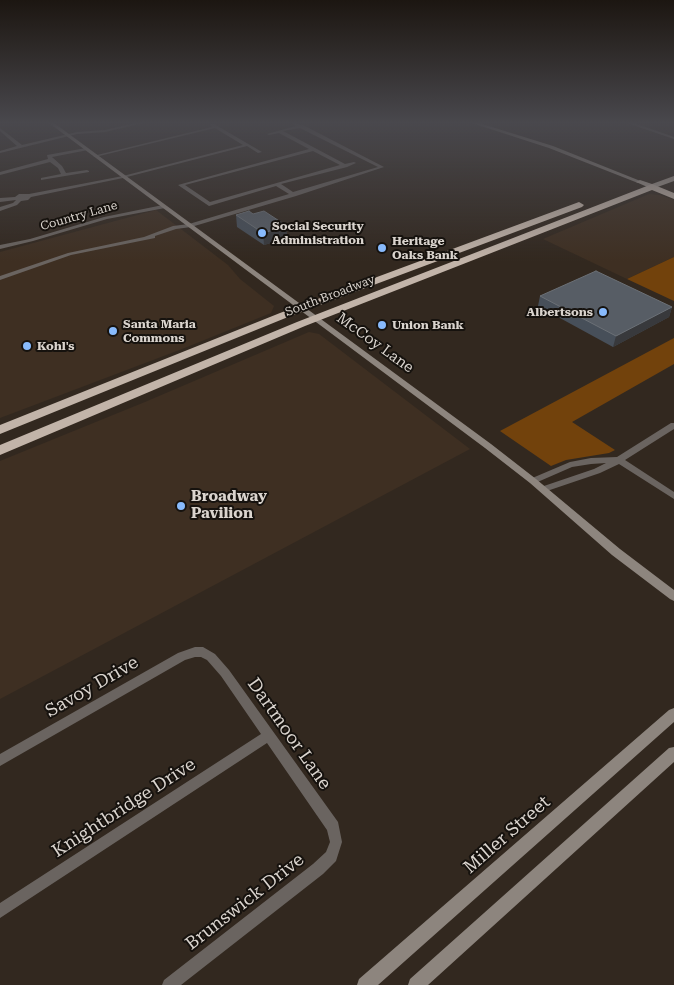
<!DOCTYPE html>
<style>
body{margin:0}
canvas{display:block;background:#32281f}
</style>
<canvas width="674" height="985"></canvas>
<script>
const g = document.querySelector('canvas').getContext('2d');
g.lineJoin = 'round';
function paint(path, color) {
  g.fillStyle = color;
  g.fill(path, 'evenodd');
}
function toPath(rows) {
  const path = new Path2D();
  for (const r of rows) {
    path.moveTo(r[0], r[1]);
    for (let i = 2; i < r.length; i += 2) path.lineTo(r[i], r[i + 1]);
  }
  return path;
}
function stroke(path, color, width, dash) {
  g.strokeStyle = color;
  g.lineWidth = width;
  g.lineCap = dash ? 'butt' : 'round';
  g.setLineDash(dash || []);
  g.stroke(path);
}
function label(font, color, halo, rows, align = 'center') {
  g.font = font + ' "Roboto Serif",serif';
  g.lineWidth = 4;
  g.setLineDash([]);
  g.textBaseline = 'middle';
  g.strokeStyle = halo;
  g.fillStyle = color;
  for (const [text, x, y, turn = 0] of rows) {
    g.save();
    g.translate(x, y);
    g.rotate((+turn || 0) * Math.PI / 180);
    g.textAlign = isNaN(turn) ? turn : align;
    if (halo) g.strokeText(text, 0, 0);
    g.fillText(text, 0, 0);
    g.restore();
  }
}
const built = toPath([
 [649,194,660,195,674,200,674,257,627,279,543,239],
 [156,210,228,265,240,279,274,306,271,313,182,349,0,418,0,252],
 [309,332,319,334,470,449,0,699,0,461,145,402]
]);
const green = toPath([
 [674,257,674,301,627,279],
 [674,338,674,364,572,422,615,450,609,453,566,460,551,466,500,431]
]);
const street = toPath([
 [135,123,143,123,105,132,77,134,0,153,0,151,17,146,0,131,0,128,22,145,77,132,105,130,135,123],
 [292,123,303,125,384,167,296,196,191,227,176,229,155,236,155,238,71,255,0,280,0,276,68,253,144,237,173,226,189,224,289,194,276,186,209,206,178,185,309,149,279,133,269,135,267,134,296,126,292,123],
 [300,128,378,167,293,192,281,184,347,167,356,163,354,162,345,164,283,131,300,128],
 [313,151,340,165,210,202,185,185,313,151],
 [627,123,634,123,674,137,674,139,627,123],
 [210,124,214,124,262,152,258,153,247,146,123,178,31,197,28,200,21,201,17,205,0,211,0,207,13,203,16,200,0,202,0,198,15,197,19,194,29,194,123,176,243,145,215,128,95,157,93,156,212,127,210,124],
 [86,148,88,148,88,150,52,157,62,166,66,173,87,170,89,171,89,172,41,180,41,178,61,174,58,168,50,162,0,175,0,172,48,159,47,155,86,148],
 [163,205,166,207,165,208,107,219,33,241,0,249,0,245,30,239,104,217,163,205],
 [671,423,674,423,674,429,625,460,674,492,674,499,619,464,600,473,544,492,540,489,541,487,594,469,606,463,591,464,572,467,533,484,529,481,530,479,570,462,591,458,617,457,671,423],
 [195,647,203,647,215,654,229,670,338,822,342,842,336,861,323,874,181,985,162,985,164,980,313,864,326,852,330,842,327,830,267,743,0,918,0,903,261,734,221,676,207,660,201,657,195,657,185,660,0,766,0,754,178,653,195,647]
]);
const secondary = toPath([
 [49,123,54,123,491,444,536,479,620,549,674,590,674,601,670,599,612,555,530,483,485,448,49,123],
 [472,123,479,123,553,146,643,182,638,183,549,148,472,123],
 [674,708,674,722,378,985,357,985,359,979,669,710,674,708],
 [674,747,674,762,428,985,408,985,410,979,669,748,674,747]
]);
const primary = toPath([
 [674,176,674,181,652,189,636,182,640,180,652,184,674,176]
]);
const highway = toPath([
 [652,184,674,193,674,199,652,190,305,326,0,455,0,445,297,322,652,184],
 [579,202,584,205,582,207,288,317,0,434,0,425,280,313,579,202]
]);
const wall = toPath([
 [236,215,287,226,287,238,264,245,237,227],
 [540,296,672,307,669,317,613,347,538,306]
]);
const shadedWall = toPath([
 [287,226,287,238,264,245,263,233],
 [672,307,669,317,613,347,616,336]
]);
const building = toPath([
 [249,211,253,214,264,211,287,226,263,233,236,215,249,211],
 [596,271,672,307,616,336,540,296,596,271]
]);
const markers = [
 [262,233,5,"#88bafc"],
 [382,248,5,"#88bafc"],
 [603,312,5,"#88bafc"],
 [382,325,5,"#88bafc"],
 [113,331,5,"#88bafc"],
 [27,346,5,"#88bafc"],
 [181,506,5,"#88bafc"]
];
const farStreetnames = [
 ["Country Lane",79,216,-16],
 ["South Broadway",330,296,-21]
];
const farPoinames = [
 ["Social Security",272,226],
 ["Administration",272,240],
 ["Heritage",392,241],
 ["Oaks Bank",392,255],
 ["Albertsons",593,312,"right"],
 ["Santa Maria",123,324],
 ["Commons",123,338],
 ["Union Bank",392,325],
 ["Kohl's",37,346]
];
const streetNames = [
 ["McCoy Lane",375,343,36]
];
const poiNames = [
 ["Broadway",191,497],
 ["Pavilion",191,514]
];
const nearStreetnames = [
 ["Savoy Drive",92,687,-30],
 ["Dartmoor Lane",289,734,55],
 ["Knightbridge Drive",124,808,-33],
 ["Miller Street",507,835,-41],
 ["Brunswick Drive",245,902,-38]
];
paint(built, '#3e2f22');
paint(green, '#72420c');
paint(street, '#6a6460');
paint(secondary, '#8d857e');
paint(primary, '#a99e95');
paint(highway, '#c2b4a9');
paint(wall, '#474f59');
paint(shadedWall, '#38393c');
paint(building, '#575d65');
stroke(building, '#6b7076', 1);
const sky = g.createLinearGradient(0, 0, 0, 261);
sky.addColorStop(0, '#1c1611');
sky.addColorStop(0.47, '#49484d');
sky.addColorStop(1, '#49484d00');
g.fillStyle = sky;
g.fillRect(0, 0, 674, 261);
for (const [x, y, r, color] of markers) {
  const dot = new Path2D();
  dot.arc(x, y, r, 0, 2 * Math.PI);
  g.fillStyle = color;
  g.fill(dot);
  stroke(dot, '#16120e', 2);
}
label('12px', '#dad4ce', '#16120e', farStreetnames);
label('bold 12px', '#dad4ce', '#16120e', farPoinames, 'left');
label('15px', '#dad4ce', '#16120e', streetNames);
label('bold 15px', '#dad4ce', '#16120e', poiNames, 'left');
label('18px', '#dad4ce', '#16120e', nearStreetnames);
</script>
